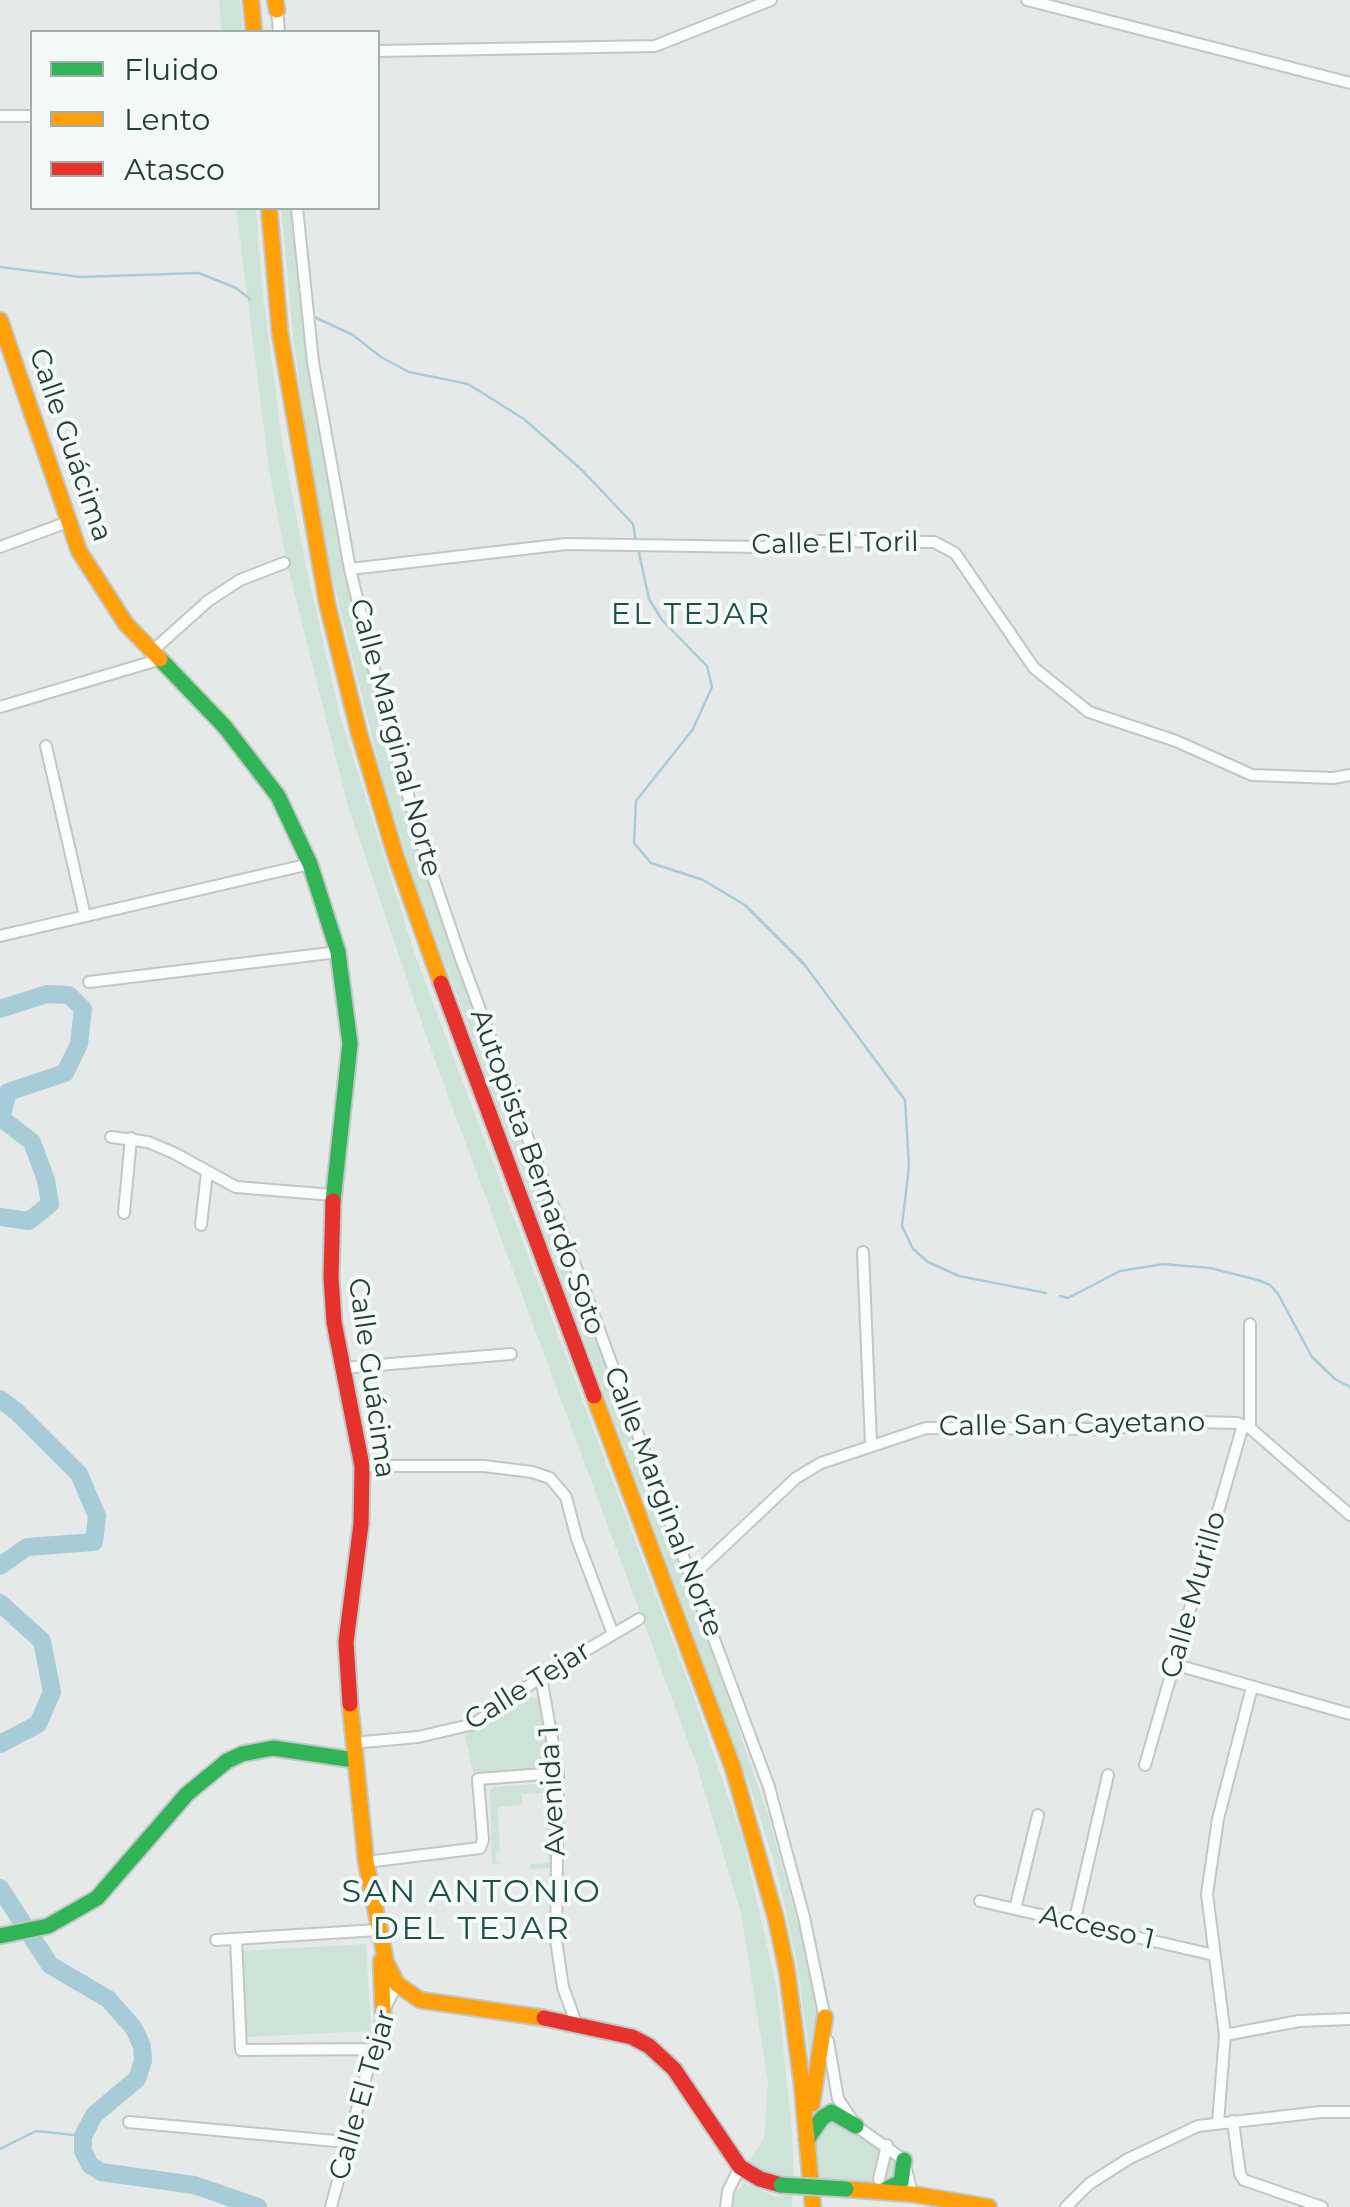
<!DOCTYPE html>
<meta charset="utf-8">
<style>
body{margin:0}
#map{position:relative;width:1350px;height:2207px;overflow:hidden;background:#e5eae8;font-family:Montserrat,sans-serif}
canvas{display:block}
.legend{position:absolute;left:30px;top:30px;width:350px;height:180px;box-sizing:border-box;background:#f3f9f7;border:2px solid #a0aeab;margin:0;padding:12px 18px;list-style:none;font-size:30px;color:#233d39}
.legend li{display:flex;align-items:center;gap:20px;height:50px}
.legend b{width:50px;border:2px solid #a0aeab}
</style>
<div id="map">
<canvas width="1350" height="2207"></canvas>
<ul class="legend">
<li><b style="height:12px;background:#30b455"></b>Fluido</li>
<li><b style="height:12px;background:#ff9f0a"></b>Lento</li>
<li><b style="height:12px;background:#e5322d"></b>Atasco</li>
</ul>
</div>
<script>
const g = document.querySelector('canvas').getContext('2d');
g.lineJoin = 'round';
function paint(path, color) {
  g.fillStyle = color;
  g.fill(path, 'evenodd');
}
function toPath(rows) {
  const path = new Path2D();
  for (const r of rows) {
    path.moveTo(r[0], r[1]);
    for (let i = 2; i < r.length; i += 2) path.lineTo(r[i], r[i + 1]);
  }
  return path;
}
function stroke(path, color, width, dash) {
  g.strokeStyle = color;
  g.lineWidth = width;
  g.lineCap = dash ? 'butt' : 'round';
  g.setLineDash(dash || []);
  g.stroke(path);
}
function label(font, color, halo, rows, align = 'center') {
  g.font = font + ' Montserrat,sans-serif';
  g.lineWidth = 8;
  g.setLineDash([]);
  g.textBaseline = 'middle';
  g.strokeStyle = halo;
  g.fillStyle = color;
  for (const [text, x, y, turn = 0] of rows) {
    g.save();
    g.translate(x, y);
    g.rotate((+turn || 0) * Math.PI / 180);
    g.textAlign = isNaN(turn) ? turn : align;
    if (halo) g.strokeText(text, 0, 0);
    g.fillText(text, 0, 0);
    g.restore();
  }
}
const green = toPath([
 [219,0,240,0,243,32,222,32],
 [236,208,256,208,262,287,282,441,306,567,340,716,415,955,691,1689,743,1840,777,1990,792,2131,794,2181,761,2172,748,2163,764,2138,768,2082,741,1913,696,1763,434,1058,348,806,286,560,269,469],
 [281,208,292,208,346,571,376,707,412,837,508,1111,562,1244,702,1621,768,1815,801,1934,818,2020,811,2070,797,1963,777,1871,752,1793,412,874,381,773,328,560,309,455,293,336],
 [527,1696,540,1700,550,1765,543,1769,473,1773,465,1735],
 [549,1783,553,1787,553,1868,530,1869,530,1864,549,1863,544,1793,522,1794,522,1805,498,1807,500,1852,496,1853,496,1861,503,1863,492,1864,490,1790,494,1787],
 [366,1944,371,2031,247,2037,243,1951],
 [834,2120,888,2151,898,2169,889,2187,817,2185,815,2135],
 [744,2183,776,2197,793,2193,792,2207,733,2207,735,2193]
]);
const stream = toPath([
 [0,267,81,277,199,273,236,288,250,299],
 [312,316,353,335,381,357,409,372,468,384,524,419,582,470,633,524,636,541],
 [638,548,649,599,662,620,707,666,712,687,693,729,636,801,634,843,651,863,703,880,745,905,804,964,905,1100,909,1166,902,1226,913,1249,928,1262,959,1276,1046,1293],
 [1060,1296,1068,1298,1120,1271,1164,1264,1210,1268,1258,1280,1270,1285,1278,1294,1312,1357,1335,1379,1350,1387],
 [0,2149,36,2131,83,2136]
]);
const river = toPath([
 [0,1009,47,994,69,995,83,1009,79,1044,65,1073,8,1092,1,1118,32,1142,46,1180,50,1204,29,1221,0,1217],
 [0,1399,17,1412,79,1474,97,1516,94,1542,27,1547,0,1566],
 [0,1603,42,1641,52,1692,38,1724,0,1744],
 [0,1888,50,1965,108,1999,133,2027,142,2046,143,2061,137,2079,94,2115,83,2136,83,2151,90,2165,101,2172,194,2185,258,2207]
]);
const street = toPath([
 [1027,0,1350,83],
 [277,9,279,32],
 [378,51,655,46,771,0],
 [0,116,32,116],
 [297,208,313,362,350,569,385,715,423,847,460,956,769,1787,804,1917,825,2019],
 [0,547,68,522],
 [350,569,566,544,760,547,819,541,934,542,955,553,1034,668,1089,712,1176,741,1252,775,1333,778,1350,775],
 [150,653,208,601,240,580,284,563],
 [0,707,158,660],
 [46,746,85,916],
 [0,936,310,864],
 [89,982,338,952],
 [111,1137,148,1142,174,1153,236,1187,333,1195],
 [124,1213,131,1138],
 [201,1225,207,1172],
 [863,1252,871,1444],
 [342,1368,511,1354],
 [1250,1428,1250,1324],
 [362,1466,484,1466,532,1472,550,1478,566,1497,577,1539,613,1634],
 [691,1577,796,1478,821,1463,926,1428,1096,1429,1198,1422,1237,1423,1250,1428,1350,1515],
 [1173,1664,1350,1714],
 [541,1677,558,1773,556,1940,563,1987,576,2023],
 [352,1743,418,1737,474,1724,541,1677,639,1619],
 [1145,1765,1243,1425],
 [366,1862,480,1848,483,1840,478,1779,558,1773],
 [980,1901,1214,1955],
 [1015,1909,1038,1815],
 [1074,1923,1108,1775],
 [236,1939,241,2050,373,2049],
 [216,1940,378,1930],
 [1225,2035,1299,2021,1350,2019],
 [828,2041,838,2099,856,2126,904,2160,912,2194],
 [1233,2121,1240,2174,1244,2180,1322,2207],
 [129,2122,346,2142],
 [1218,2122,1225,2035,1207,1894,1218,1819,1252,1687],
 [879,2179,887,2145],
 [331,2207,383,2012,397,1984],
 [726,2207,728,2191,740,2167],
 [1066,2207,1089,2184,1128,2159,1198,2126,1321,2112,1350,2112]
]);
const fast = toPath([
 [160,659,225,727,278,796,310,864,338,952,350,1044,333,1201],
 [0,1936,48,1926,97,1898,187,1794,227,1761,242,1754,273,1748,354,1760],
 [807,2140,822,2118,832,2112,856,2126],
 [885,2190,901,2182,904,2160]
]);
const slow = toPath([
 [251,0,254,32],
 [275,0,277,10],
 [269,208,280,333,327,603,359,733,396,857,441,983],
 [0,320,79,551,126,624,160,659],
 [594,1396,733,1768,776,1919,787,1971,802,2085,813,2207],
 [350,1704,366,1862,386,1962,397,1984,420,2000,544,2018],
 [381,1961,383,2012],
 [812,2104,825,2017],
 [846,2189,912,2194,989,2207]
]);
const jam = toPath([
 [441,983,594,1396],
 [333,1201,331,1277,334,1322,362,1466,361,1524,346,1642,350,1704],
 [544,2018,632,2037,649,2046,674,2069,740,2167,760,2179,781,2185]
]);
const fastBridge = toPath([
 [781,2185,846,2189]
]);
const streetNames = [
 ["Calle Guácima",70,445,71],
 ["Calle El Toril",835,544,-1],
 ["Calle Marginal Norte",395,738,75],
 ["Autopista Bernardo Soto",537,1172,70],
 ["Calle Guácima",371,1378,82],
 ["Calle San Cayetano",1072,1425,-1],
 ["Calle Marginal Norte",663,1502,69],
 ["Calle Murillo",1194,1595,-74],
 ["Calle Tejar",528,1686,-32],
 ["Avenida 1",553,1791,-93],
 ["Acceso 1",1097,1928,13],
 ["Calle El Tejar",363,2095,-74]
];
const neighbourhoodNames = [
 ["EL TEJAR",691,615]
];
const quarterNames = [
 ["SAN ANTONIO",472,1893],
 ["DEL TEJAR",472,1930]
];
paint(green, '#cee3d7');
stroke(stream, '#a7cbd7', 2.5);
stroke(river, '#a7cbd7', 18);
stroke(street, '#c2c7c5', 14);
stroke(fast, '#c0c8c5', 19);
stroke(slow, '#c0c8c5', 19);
stroke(jam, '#c0c8c5', 19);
stroke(street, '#fbfcfc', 10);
stroke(fast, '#30b455', 15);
stroke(slow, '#ff9f0a', 15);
stroke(jam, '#e5322d', 15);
stroke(fastBridge, '#c0c8c5', 19, []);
stroke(fastBridge, '#30b455', 15);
label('28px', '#233d39', '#f3f9f7', streetNames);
g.letterSpacing = '2.5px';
label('30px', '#1f4f49', '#f3f9f7', neighbourhoodNames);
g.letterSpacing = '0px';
g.letterSpacing = '2.5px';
label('32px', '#1f4f49', '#f3f9f7', quarterNames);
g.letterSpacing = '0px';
</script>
